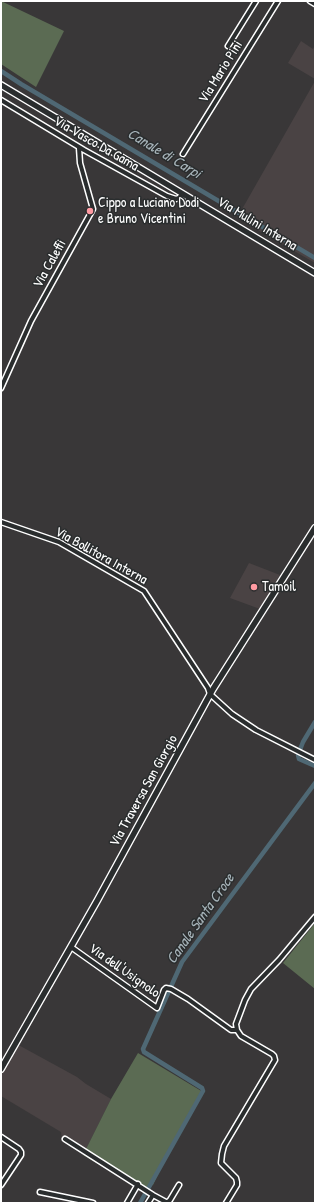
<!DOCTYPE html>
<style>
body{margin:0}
#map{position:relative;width:316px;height:1204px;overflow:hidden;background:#393738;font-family:"Patrick Hand",sans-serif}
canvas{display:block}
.frame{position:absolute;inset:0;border:2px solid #fff;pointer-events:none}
</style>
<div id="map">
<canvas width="316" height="1204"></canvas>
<div class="frame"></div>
</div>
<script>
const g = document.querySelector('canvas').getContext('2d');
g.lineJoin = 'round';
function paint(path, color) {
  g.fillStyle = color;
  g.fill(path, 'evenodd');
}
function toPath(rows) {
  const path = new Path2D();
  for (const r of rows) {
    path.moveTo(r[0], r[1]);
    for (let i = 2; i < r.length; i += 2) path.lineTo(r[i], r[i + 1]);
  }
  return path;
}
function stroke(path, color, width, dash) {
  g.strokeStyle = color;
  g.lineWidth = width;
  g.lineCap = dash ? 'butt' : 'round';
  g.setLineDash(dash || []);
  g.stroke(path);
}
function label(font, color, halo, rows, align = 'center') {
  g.font = font + ' "Patrick Hand",sans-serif';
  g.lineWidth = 3;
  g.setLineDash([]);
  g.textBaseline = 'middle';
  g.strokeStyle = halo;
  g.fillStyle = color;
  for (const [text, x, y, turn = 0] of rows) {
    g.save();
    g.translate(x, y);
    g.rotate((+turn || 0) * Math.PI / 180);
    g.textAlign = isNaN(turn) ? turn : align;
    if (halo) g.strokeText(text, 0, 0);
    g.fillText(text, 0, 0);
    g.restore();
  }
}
const built = toPath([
 [301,41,313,49,315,45,315,79,288,63],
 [315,81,315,263,237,218],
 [249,563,280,575,260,609,230,598],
 [13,1042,77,1077,86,1084,111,1099,83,1155,62,1139,61,1132,1,1096,1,1062]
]);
const green = toPath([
 [1,1,64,31,36,87,1,64],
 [315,923,315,989,283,963],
 [138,1053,203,1092,165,1160,153,1185,140,1189,83,1155,111,1099]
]);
const canal = toPath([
 [1,71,21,84,315,258],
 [315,722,303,742,298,755,299,759,315,766],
 [140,1203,203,1091,202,1088,144,1052,143,1049,182,962,315,783]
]);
const minor = toPath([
 [310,1,315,4],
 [228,46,256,1],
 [1,100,84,150,167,196,176,199,179,198,182,194],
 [183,154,278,1],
 [1,388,31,321,93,209,80,163,79,148],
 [1,522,59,542,144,591,208,688,210,694,232,714,256,730,315,760],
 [71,947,157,1008,164,990,166,988,171,989,188,999,231,1030,237,1030],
 [1,1137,19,1149,21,1152,21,1155,1,1185],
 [65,1139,153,1195,166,1202,168,1202,170,1200,179,1185],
 [40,1192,93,1203],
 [127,1203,138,1184],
 [148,1203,153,1195],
 [226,1203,237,1185,237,1182,236,1178,221,1163,222,1154,224,1146,275,1060,274,1056,272,1054,241,1036,237,1030,236,1024,245,1000,251,989,279,960,315,917]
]);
const major = toPath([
 [1,85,315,273],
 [1,1069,97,901,213,689,315,528]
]);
const markers = [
 [90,211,4,"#ff9aa2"],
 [254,587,4,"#ff9aa2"]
];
const streetNames = [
 ["Via Mario Pini",221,72,-58],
 ["Via Vasco Da Gama",96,144,30],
 ["Via Mulini Interna",257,224,31],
 ["Via Caleffi",50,264,-61],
 ["Via Bollitora Interna",101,556,29],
 ["Via Traversa San Giorgio",144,791,-61],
 ["Via dell'Usignolo",124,971,35]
];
const poiNames = [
 ["Cippo a Luciano Dodi",98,203],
 ["e Bruno Vicentini",98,219],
 ["Tamoil",262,587]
];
const waterNames = [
 ["Canale di Carpi",164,154,31],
 ["Canale Santa Croce",201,919,-55]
];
paint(built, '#4a4344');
paint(green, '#5b6b53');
stroke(canal, '#4f6874', 4.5);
stroke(minor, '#fff', 7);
stroke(major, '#fff', 8);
stroke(minor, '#2a2d2e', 4);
stroke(major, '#2a2d2e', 5.5);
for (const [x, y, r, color] of markers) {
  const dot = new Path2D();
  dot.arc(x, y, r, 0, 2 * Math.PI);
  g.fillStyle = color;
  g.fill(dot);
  stroke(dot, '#2a2d2e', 1.5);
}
label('14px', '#fff', '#2a2d2e', streetNames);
label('14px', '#fff', '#2a2d2e', poiNames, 'left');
label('italic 15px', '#a7b4ba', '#2a2d2e', waterNames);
</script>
